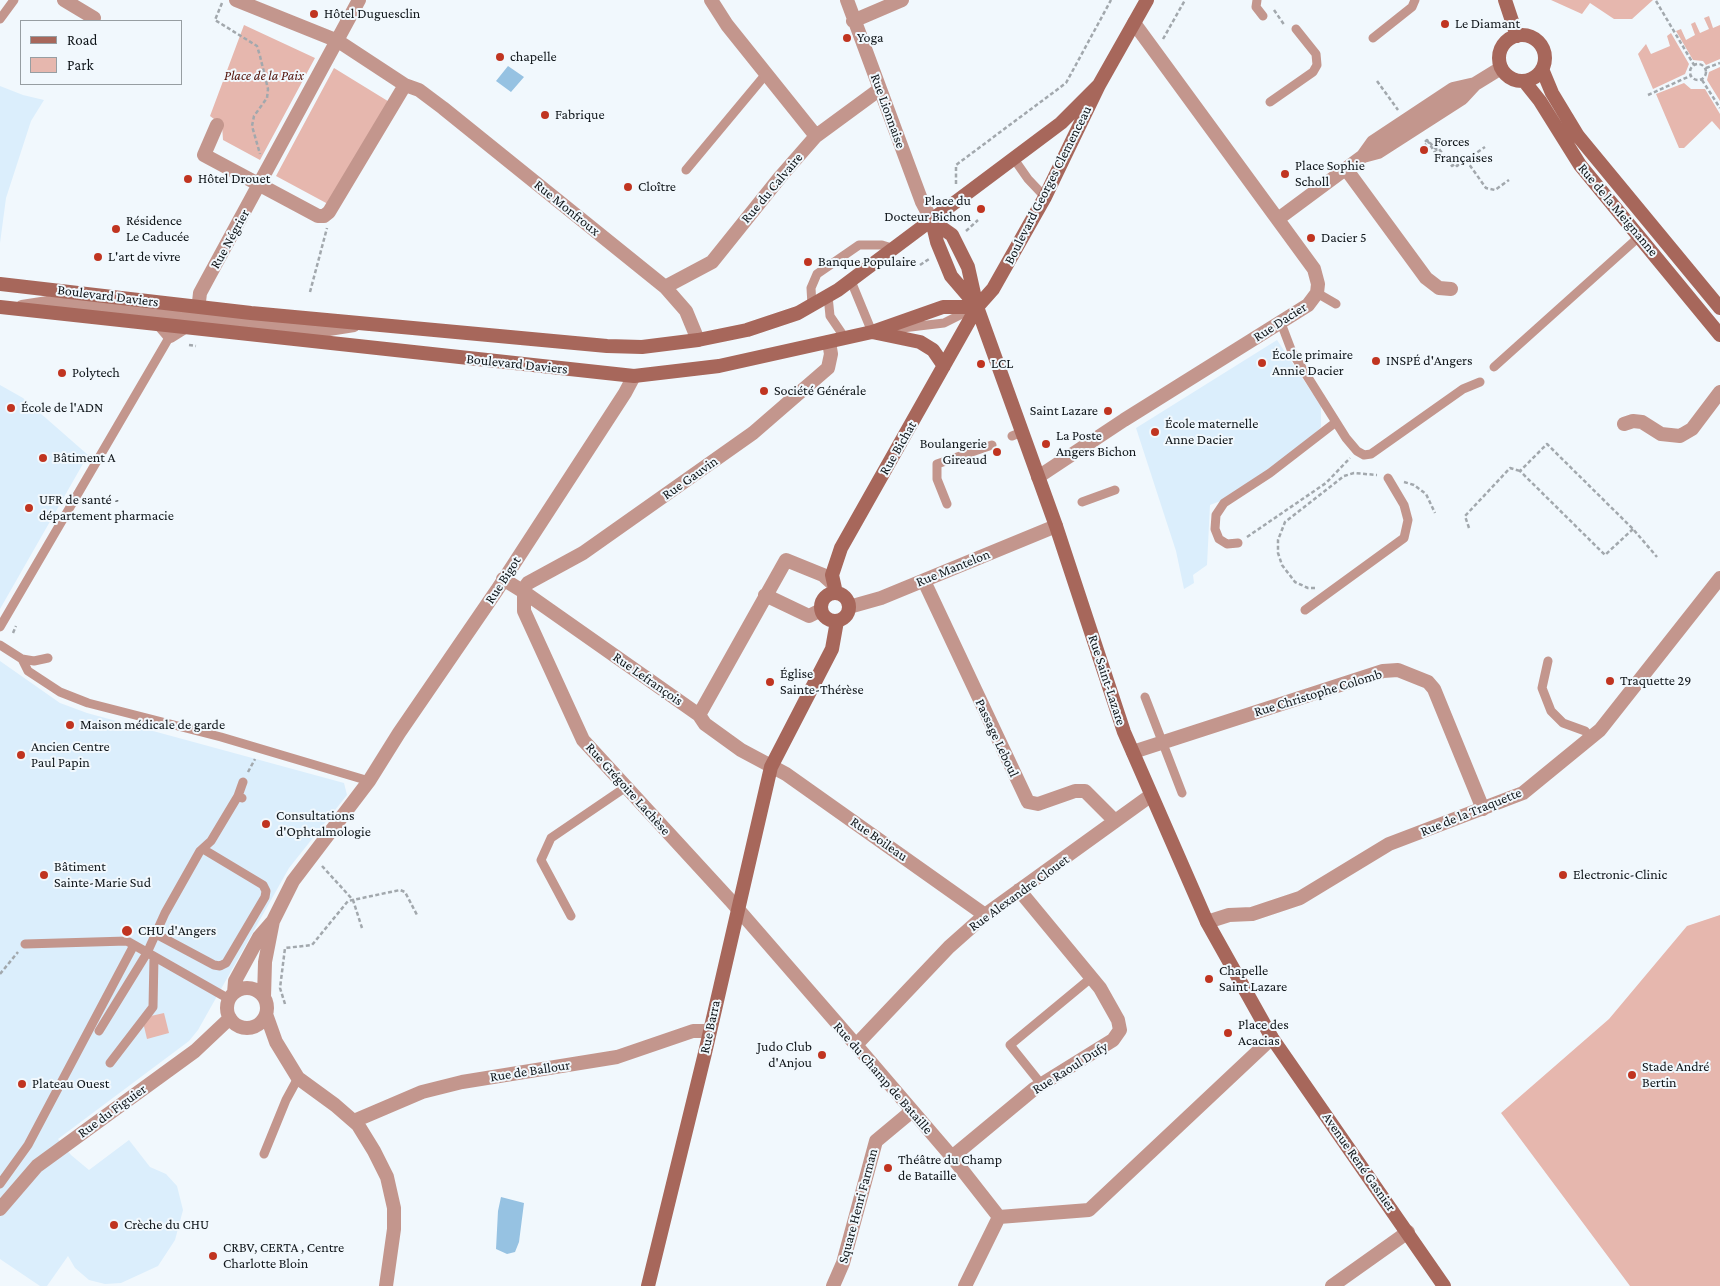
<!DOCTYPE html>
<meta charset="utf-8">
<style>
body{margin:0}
#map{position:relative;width:1720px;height:1286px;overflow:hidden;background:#f1f8fd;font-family:"Crimson Pro",serif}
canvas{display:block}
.legend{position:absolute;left:20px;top:20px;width:162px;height:65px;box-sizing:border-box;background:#f1f8fd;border:1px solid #979ea2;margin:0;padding:6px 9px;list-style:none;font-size:15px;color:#10161a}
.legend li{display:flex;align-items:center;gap:10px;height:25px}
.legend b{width:25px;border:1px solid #979ea2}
</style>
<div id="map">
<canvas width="1720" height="1286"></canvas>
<ul class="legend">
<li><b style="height:6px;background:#a7675b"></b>Road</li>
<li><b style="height:14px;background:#e6b7ae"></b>Park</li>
</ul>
</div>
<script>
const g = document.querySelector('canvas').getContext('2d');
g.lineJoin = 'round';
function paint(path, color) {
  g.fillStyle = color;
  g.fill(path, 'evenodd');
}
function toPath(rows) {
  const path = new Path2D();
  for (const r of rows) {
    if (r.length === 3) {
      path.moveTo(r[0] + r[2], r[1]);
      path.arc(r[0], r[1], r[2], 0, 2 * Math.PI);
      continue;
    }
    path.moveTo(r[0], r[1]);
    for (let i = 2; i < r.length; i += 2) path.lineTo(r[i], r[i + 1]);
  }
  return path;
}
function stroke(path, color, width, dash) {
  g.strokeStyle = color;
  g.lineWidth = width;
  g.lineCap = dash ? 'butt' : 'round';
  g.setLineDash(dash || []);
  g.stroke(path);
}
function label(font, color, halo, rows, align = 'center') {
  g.font = font + ' "Crimson Pro",serif';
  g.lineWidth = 4;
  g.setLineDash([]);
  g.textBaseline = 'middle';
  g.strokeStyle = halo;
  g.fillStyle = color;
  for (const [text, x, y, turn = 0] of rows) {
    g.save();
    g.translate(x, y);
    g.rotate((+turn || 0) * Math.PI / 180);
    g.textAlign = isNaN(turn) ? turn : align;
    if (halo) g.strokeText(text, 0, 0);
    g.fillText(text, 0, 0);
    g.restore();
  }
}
const built = toPath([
 [0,86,23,95,44,100,31,121,6,198,0,243],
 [1277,340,1321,406,1321,427,1309,440,1231,497,1210,505,1207,565,1193,575,1194,583,1184,589,1176,551,1136,428],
 [0,385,23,398,88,455,0,609],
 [0,661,60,703,87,713,344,783,347,795,289,868,198,1030,189,1041,58,1139,71,1155,89,1170,129,1140,150,1167,166,1174,177,1186,183,1210,175,1240,158,1266,121,1283,105,1284,89,1280,75,1268,68,1256,47,1286,40,1286,0,1259]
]);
const green = toPath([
 [1551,0,1653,0,1632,19,1614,19,1590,3,1582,14],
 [1709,16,1713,28,1720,25,1720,59,1706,65,1703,61,1693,60,1676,31,1681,29,1686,40,1695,35,1691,24,1695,22,1700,33,1709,29,1704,18],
 [244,25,315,58,260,160,223,140,222,125,210,116],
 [1671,33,1689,64,1685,74,1653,89,1638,54,1646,44,1651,54,1670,46,1667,36],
 [1720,67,1720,101,1707,80,1709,72],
 [334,68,391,103,328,204,276,176],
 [1684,83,1691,89,1705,89,1720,114,1720,130,1712,121,1684,148,1679,148,1656,94],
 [1720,915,1720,1286,1630,1286,1501,1113,1609,1019,1687,926],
 [164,1013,169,1033,147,1039,142,1018]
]);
const water = toPath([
 [508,66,524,77,511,92,496,81],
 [501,1197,524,1203,519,1242,515,1252,507,1254,496,1249,498,1211]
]);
const path = toPath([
 [1656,1,1694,65],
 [222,3,215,20,257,46,260,56,268,89,267,98,254,116,252,126,260,154],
 [1274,10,1285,26],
 [1163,39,1185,0],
 [1698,72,8],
 [1706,68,1720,63],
 [1702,80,1720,108],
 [1377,81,1398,110],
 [1648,95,1690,76],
 [1427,140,1440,160],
 [1427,147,1424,143,1427,140,1437,150,1439,149,1452,166,1455,164,1457,166,1485,147],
 [1466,160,1486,188,1495,190,1509,180],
 [956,184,956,165,1066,83,1111,0],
 [966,231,978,220],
 [920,265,929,259],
 [310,292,327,228],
 [189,345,196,346],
 [1404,482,1414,485,1426,494,1435,513],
 [1469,528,1465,516,1510,468,1520,471],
 [1633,529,1605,555,1520,471,1547,444,1633,529,1657,557],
 [1247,537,1326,483,1350,458],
 [1315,588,1308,588,1295,582,1282,565,1278,553,1278,540,1285,522,1344,476,1354,473,1377,475],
 [13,633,16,626],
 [248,772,255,759],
 [322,866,353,900,362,928],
 [0,974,18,952],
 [285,1004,280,988,285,948,312,945,348,901,400,890,405,892,417,915]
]);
const service = toPath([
 [1257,0,1256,7,1263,16],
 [0,19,14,0],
 [1373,38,1412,7,1415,0],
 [1270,102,1313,72,1317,65,1316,54,1296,29],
 [1014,159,1028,179,1045,197],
 [686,170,766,74],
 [851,281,872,332,876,331],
 [1317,293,1336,304],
 [828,296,830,316,845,338],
 [812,305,811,288,817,274,859,245,882,245,895,249],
 [1281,323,1292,352,1346,438,1357,451,1364,455,1371,454,1463,389,1480,382],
 [894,329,944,323,972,309],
 [1494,367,1640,236],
 [1012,436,1022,432],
 [1082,502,1115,490],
 [947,504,937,479,937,464,992,445],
 [1238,543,1227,544,1219,539,1215,529,1216,515,1224,503,1270,473,1336,422],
 [1305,610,1404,538,1408,520,1404,505,1388,478],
 [0,627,170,336],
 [0,645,22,659,34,661,48,658],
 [22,659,28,671,60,692,88,703,221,737,369,781],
 [1548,661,1542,688,1551,711,1563,723,1585,731,1591,738],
 [1145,697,1182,793],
 [242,798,238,796,243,782],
 [571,916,541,860,551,838,626,787],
 [156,934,214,965,220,966,226,963,265,897,266,891,263,885,203,849],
 [25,944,127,941,229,999],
 [99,1031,147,953,165,913,200,851,211,841,238,796],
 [110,1063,153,1007,154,957],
 [1042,1085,1010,1045,1091,978],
 [264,1154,286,1100,298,1078],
 [0,1184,28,1145,134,945]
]);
const minor = toPath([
 [64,0,94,18],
 [236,0,338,41,405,85,419,90,443,108,665,287,686,311,698,340],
 [711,0,727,25,816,136],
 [847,0,922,202,932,221],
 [853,21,902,0],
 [217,125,204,155,318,216,324,216,329,212,405,85],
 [1363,156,1373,142,1453,89,1475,84],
 [1346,169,1426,278,1439,288,1451,289],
 [1278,219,1363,156,1378,152,1462,98,1475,84,1501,68],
 [665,287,712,262,781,176,816,136,880,89],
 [22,307,48,303,181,315,198,307],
 [159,323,170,336,197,319,316,331,354,325],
 [196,328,200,293,207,280,359,0],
 [1624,424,1633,421,1642,422,1661,434,1680,436,1692,429,1720,392],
 [1038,477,1124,420,1308,305,1317,293,1318,284,1314,269,1134,23],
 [503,579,524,592,524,611,583,740,730,900,856,1045,952,1157,999,1217],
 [924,581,1028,802,1038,804,1075,791,1085,791,1115,821],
 [522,591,528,583,583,553,753,433,828,368,831,354,829,342],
 [524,592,699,715,705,724,741,750,786,774,985,915],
 [765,595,809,616,821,610],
 [849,607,881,598,1056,526],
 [699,715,786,560,823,575,833,584],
 [1133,752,1383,671,1398,670,1428,682,1434,689,1483,809],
 [1207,922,1229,915,1252,914,1300,898,1389,844,1523,793,1600,730,1720,578],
 [247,1008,20],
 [234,993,235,981,259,937,272,922],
 [264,997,265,962,273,921,293,881,369,781,399,733,497,590,625,393,634,376],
 [266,1014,276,1042,298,1078,335,1105,358,1125,374,1151,387,1177,394,1208,394,1229,386,1286],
 [856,1045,949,947,985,915,1150,796],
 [354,1121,422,1092,462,1082,617,1057,693,1031,709,1031],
 [952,1157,1034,1089,1113,1040,1120,1030,1118,1020,1100,988,1019,890],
 [0,1209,37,1166,195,1051,230,1018],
 [999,1217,1089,1210,1272,1038],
 [833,1286,843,1263,876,1141,912,1111],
 [965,1286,999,1217],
 [1332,1286,1408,1232]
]);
const secondary = toPath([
 [1505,0,1517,36],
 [1522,58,23],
 [1542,69,1552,93,1578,136,1720,308],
 [1524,81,1540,101,1580,165,1720,335],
 [932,221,952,235,968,267,977,307,1056,526,1124,732,1207,922,1272,1038,1444,1286],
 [932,221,937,242,951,276,975,304],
 [0,284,251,313,607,346,642,347,698,340,747,330,798,313,838,290,1061,123,1099,85],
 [0,307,634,376,719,366,872,332,943,307,977,307],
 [872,332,920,342,933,350,944,366],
 [835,607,14],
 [836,593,832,575,841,548,977,307,993,289,1045,197,1099,85,1147,0],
 [648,1286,705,1053,771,767,832,649,837,621]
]);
const markers = [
 [314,14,5,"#c03420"],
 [1445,24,5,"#c03420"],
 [847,38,5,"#c03420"],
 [500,57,5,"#c03420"],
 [545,115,5,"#c03420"],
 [1424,150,5,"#c03420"],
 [1285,174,5,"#c03420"],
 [188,179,5,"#c03420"],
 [628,187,5,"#c03420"],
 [981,209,5,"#c03420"],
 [116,229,5,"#c03420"],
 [1311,238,5,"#c03420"],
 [98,257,5,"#c03420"],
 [808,262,5,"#c03420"],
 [1376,361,5,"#c03420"],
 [1262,363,5,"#c03420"],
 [981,364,5,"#c03420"],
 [62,373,5,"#c03420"],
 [764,391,5,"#c03420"],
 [11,408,5,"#c03420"],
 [1108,411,5,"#c03420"],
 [1155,432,5,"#c03420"],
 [1046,444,5,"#c03420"],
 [997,452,5,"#c03420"],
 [43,458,5,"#c03420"],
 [29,508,5,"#c03420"],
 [1610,681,5,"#c03420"],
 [770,682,5,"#c03420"],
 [70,725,5,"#c03420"],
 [21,755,5,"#c03420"],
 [266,824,5,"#c03420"],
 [44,875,5,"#c03420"],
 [1563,875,5,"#c03420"],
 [127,931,6,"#c03420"],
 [1209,979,5,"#c03420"],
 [1228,1033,5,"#c03420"],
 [822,1055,5,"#c03420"],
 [1632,1075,5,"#c03420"],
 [22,1084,5,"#c03420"],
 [888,1168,5,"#c03420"],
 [114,1225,5,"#c03420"],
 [213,1256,5,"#c03420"]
];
const poiNames = [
 ["Hôtel Duguesclin",324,14],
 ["Le Diamant",1455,24],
 ["Yoga",857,38],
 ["chapelle",510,57],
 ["Fabrique",555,115],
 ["Forces",1434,142],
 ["Françaises",1434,158],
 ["Place Sophie",1295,166],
 ["Scholl",1295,182],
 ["Hôtel Drouet",198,179],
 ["Cloître",638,187],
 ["Place du",971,201,"right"],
 ["Docteur Bichon",971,217,"right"],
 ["Résidence",126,221],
 ["Le Caducée",126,237],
 ["Dacier 5",1321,238],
 ["L'art de vivre",108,257],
 ["Banque Populaire",818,262],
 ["École primaire",1272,355],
 ["Annie Dacier",1272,371],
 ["INSPÉ d'Angers",1386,361],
 ["LCL",991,364],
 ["Polytech",72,373],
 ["Société Générale",774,391],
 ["École de l'ADN",21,408],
 ["Saint Lazare",1098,411,"right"],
 ["École maternelle",1165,424],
 ["Anne Dacier",1165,440],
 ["La Poste",1056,436],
 ["Angers Bichon",1056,452],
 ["Boulangerie",987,444,"right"],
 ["Gireaud",987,460,"right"],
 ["Bâtiment A",53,458],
 ["UFR de santé -",39,500],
 ["département pharmacie",39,516],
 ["Église",780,674],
 ["Sainte-Thérèse",780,690],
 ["Traquette 29",1620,681],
 ["Maison médicale de garde",80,725],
 ["Ancien Centre",31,747],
 ["Paul Papin",31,763],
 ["Consultations",276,816],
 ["d'Ophtalmologie",276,832],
 ["Bâtiment",54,867],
 ["Sainte-Marie Sud",54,883],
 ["Electronic-Clinic",1573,875],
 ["CHU d'Angers",138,931],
 ["Chapelle",1219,971],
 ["Saint Lazare",1219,987],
 ["Place des",1238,1025],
 ["Acacias",1238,1041],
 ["Judo Club",812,1047,"right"],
 ["d'Anjou",812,1063,"right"],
 ["Stade André",1642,1067],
 ["Bertin",1642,1083],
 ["Plateau Ouest",32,1084],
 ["Théâtre du Champ",898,1160],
 ["de Bataille",898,1176],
 ["Crèche du CHU",124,1225],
 ["CRBV, CERTA , Centre",223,1248],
 ["Charlotte Bloin",223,1264]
];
const parkNames = [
 ["Place de la Paix",264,76]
];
const streetNames = [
 ["Rue Lionnaise",888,111,70],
 ["Boulevard Georges Clemenceau",1048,185,-63],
 ["Rue du Calvaire",772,188,-50],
 ["Rue Monfroux",567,208,39],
 ["Rue de la Meignanne",1618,210,50],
 ["Rue Négrier",230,239,-61],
 ["Boulevard Daviers",108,296,7],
 ["Rue Dacier",1280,322,-33],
 ["Boulevard Daviers",517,364,6],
 ["Rue Bichat",898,448,-60],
 ["Rue Gauvin",690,478,-35],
 ["Rue Mantelon",953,568,-22],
 ["Rue Bigot",503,580,-57],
 ["Rue Lefrançois",648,679,35],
 ["Rue Saint-Lazare",1107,680,72],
 ["Rue Christophe Colomb",1318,693,-17],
 ["Passage Leboul",997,738,65],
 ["Rue Grégoire Lachèse",628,789,48],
 ["Rue de la Traquette",1471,812,-22],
 ["Rue Boileau",879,839,35],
 ["Rue Alexandre Clouet",1019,893,-36],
 ["Rue Barra",710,1027,-78],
 ["Rue Raoul Dufy",1070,1068,-32],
 ["Rue de Ballour",530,1071,-9],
 ["Rue du Champ de Bataille",883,1078,49],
 ["Rue du Figuier",112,1111,-36],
 ["Avenue René Gasnier",1359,1162,55],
 ["Square Henri Farman",858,1206,-75]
];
paint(built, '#dbeefc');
paint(green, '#e6b7ae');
paint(water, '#96c2e2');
stroke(path, '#a2a8ad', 2.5, [4, 2.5]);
stroke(service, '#c3968d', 9);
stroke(minor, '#c3968d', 14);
stroke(secondary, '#a7675b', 14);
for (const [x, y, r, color] of markers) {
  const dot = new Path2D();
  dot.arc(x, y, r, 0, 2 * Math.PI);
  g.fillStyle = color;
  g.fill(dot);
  stroke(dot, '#f1f8fd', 2);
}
label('14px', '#10161a', '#f1f8fd', poiNames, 'left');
label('italic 14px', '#511108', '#f1f8fd', parkNames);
label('14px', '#10161a', '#f1f8fd', streetNames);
</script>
